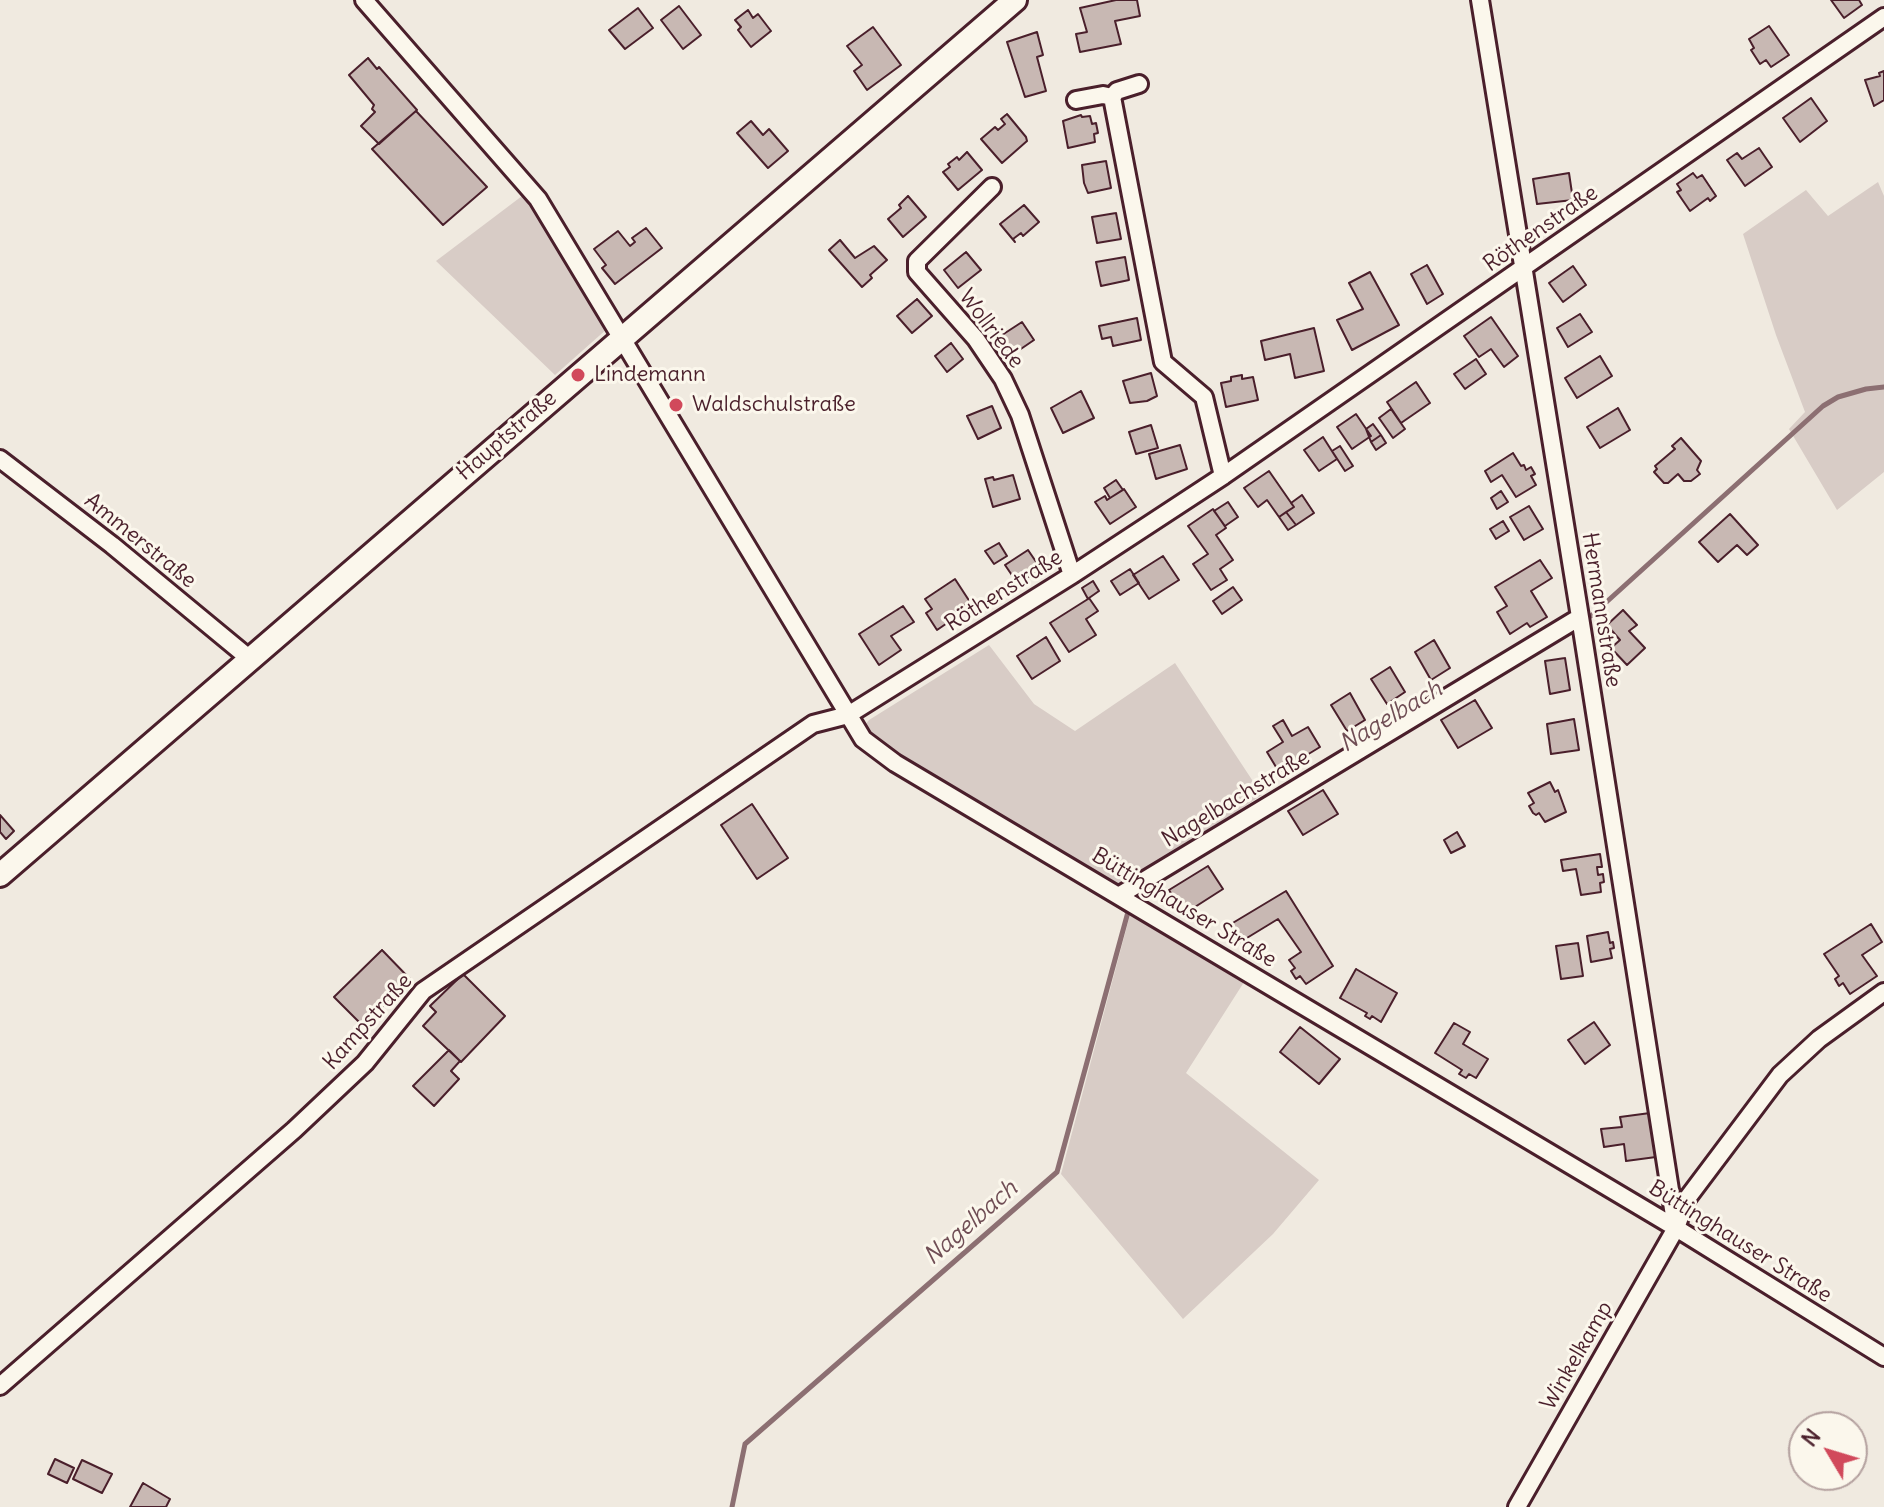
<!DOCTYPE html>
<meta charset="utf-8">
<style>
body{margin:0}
#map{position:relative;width:1884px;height:1507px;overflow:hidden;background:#f0eae0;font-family:Delius,sans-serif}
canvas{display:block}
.north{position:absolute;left:1788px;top:1411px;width:80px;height:80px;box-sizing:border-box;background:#fbf7ec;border:2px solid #b4a19f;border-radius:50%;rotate:308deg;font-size:22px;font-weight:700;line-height:32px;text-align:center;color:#4a1f2b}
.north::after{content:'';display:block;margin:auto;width:28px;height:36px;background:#d1495b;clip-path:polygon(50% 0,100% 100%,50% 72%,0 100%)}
</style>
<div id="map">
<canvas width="1884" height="1507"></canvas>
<div class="north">N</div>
</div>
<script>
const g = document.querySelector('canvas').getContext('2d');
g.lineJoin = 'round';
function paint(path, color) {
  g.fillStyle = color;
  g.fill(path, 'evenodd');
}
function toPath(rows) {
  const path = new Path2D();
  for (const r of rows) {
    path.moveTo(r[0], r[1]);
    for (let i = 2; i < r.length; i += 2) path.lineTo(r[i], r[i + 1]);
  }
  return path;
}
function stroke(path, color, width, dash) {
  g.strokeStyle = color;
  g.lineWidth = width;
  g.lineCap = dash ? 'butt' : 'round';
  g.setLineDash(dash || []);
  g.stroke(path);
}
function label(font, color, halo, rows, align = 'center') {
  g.font = font + ' Delius,sans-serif';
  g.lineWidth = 6;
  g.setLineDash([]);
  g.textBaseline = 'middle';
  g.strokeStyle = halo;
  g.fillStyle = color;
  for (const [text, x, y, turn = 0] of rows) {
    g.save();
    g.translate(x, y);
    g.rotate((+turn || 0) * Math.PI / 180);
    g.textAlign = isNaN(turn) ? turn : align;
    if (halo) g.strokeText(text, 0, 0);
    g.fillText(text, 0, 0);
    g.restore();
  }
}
const green = toPath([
 [1878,182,1884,196,1884,472,1837,510,1789,429,1805,412,1776,335,1743,234,1806,190,1828,216],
 [526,193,608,328,555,375,436,261],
 [989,645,1034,704,1075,731,1175,663,1262,795,1120,887,878,747,863,727,869,720],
 [1131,911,1246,979,1186,1073,1319,1180,1273,1234,1183,1319,1061,1174]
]);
const stream = toPath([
 [1591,616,1823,406,1838,397,1866,389,1884,387],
 [732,1507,745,1444,1057,1172,1128,912,1118,905]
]);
const building = toPath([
 [1137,0,1140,16,1115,21,1121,44,1080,52,1076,34,1087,32,1080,8,1116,0,1137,0],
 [1831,0,1859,0,1862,5,1844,18,1831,0],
 [679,6,701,35,683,49,661,20,679,6],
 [638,8,653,28,625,49,609,30,638,8],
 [748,10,753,18,758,14,771,31,751,47,738,30,741,27,735,20,748,10],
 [1769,26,1789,55,1771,67,1766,60,1760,64,1751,50,1754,48,1749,39,1769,26],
 [873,27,901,65,867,90,854,71,862,65,847,46,873,27],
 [1037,32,1043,55,1037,57,1046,91,1025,97,1007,42,1037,32],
 [368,58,377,69,379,67,417,110,379,144,361,126,375,112,372,109,374,105,349,75,368,58],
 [1884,71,1884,100,1874,106,1865,80,1880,76,1879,73,1884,71],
 [1811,98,1827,121,1800,142,1783,118,1811,98],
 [416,111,487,187,443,225,372,149,416,111],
 [1007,114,1026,137,1027,141,1002,163,981,139,995,127,998,130,1005,124,1001,119,1007,114],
 [1081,115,1082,117,1090,116,1092,124,1096,123,1098,133,1094,134,1095,142,1068,148,1063,121,1081,115],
 [751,121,763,135,769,129,788,151,768,168,737,133,751,121],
 [1759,148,1772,167,1745,186,1727,160,1737,153,1742,159,1759,148],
 [967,152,982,170,958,190,943,172,950,167,948,164,957,157,959,160,967,152],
 [1106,161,1111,188,1088,193,1084,183,1082,165,1106,161],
 [1569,173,1573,200,1537,204,1533,179,1569,173],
 [1693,173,1697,178,1702,175,1716,196,1710,201,1708,198,1690,211,1677,192,1681,190,1677,184,1693,173],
 [908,196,926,217,903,237,888,219,901,208,899,205,908,196],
 [1024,205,1039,222,1023,236,1021,233,1013,239,1015,242,1000,224,1024,205],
 [1116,213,1121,239,1097,243,1092,217,1116,213],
 [646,228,662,248,615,284,602,268,606,265,594,249,618,231,630,246,635,242,632,238,646,228],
 [840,240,855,258,874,246,887,260,870,275,872,278,862,287,829,250,840,240],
 [966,252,981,270,958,288,944,270,966,252],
 [1125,257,1129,280,1101,286,1096,262,1125,257],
 [1427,265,1443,294,1427,304,1411,274,1427,265],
 [1573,266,1586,285,1563,302,1549,283,1573,266],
 [1370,272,1399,325,1352,350,1337,320,1363,309,1349,283,1370,272],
 [917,299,932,316,912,333,897,316,917,299],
 [1580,314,1592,332,1568,347,1557,328,1580,314],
 [1491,317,1518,356,1504,367,1491,349,1479,357,1464,336,1491,317],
 [1137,318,1141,340,1113,346,1111,337,1102,339,1099,326,1137,318],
 [1022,322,1034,340,1012,355,999,337,1022,322],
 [1314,328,1324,371,1295,378,1290,354,1265,360,1261,341,1314,328],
 [951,343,963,359,947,372,935,356,951,343],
 [1600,356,1612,376,1577,398,1565,378,1600,356],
 [1476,359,1486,374,1465,389,1454,374,1476,359],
 [1151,373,1157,396,1147,401,1130,403,1123,381,1151,373],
 [1242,375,1242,379,1253,377,1258,400,1226,407,1221,383,1231,381,1231,377,1242,375],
 [1416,382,1430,403,1401,423,1387,402,1416,382],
 [1081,391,1094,418,1063,433,1051,408,1081,391],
 [992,406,1001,428,978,439,967,416,992,406],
 [1618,408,1630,430,1600,448,1587,427,1618,408],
 [1391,409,1405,429,1393,438,1379,418,1391,409],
 [1356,414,1371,436,1352,449,1337,427,1356,414],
 [1373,424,1381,435,1371,442,1366,429,1373,424],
 [1151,425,1158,448,1136,454,1129,432,1151,425],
 [1381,435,1386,443,1376,450,1371,442,1381,435],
 [1323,437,1337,459,1319,471,1304,450,1323,437],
 [1681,438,1701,461,1697,470,1700,474,1691,481,1684,481,1678,474,1668,483,1664,483,1654,472,1657,469,1655,466,1675,449,1672,446,1681,438],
 [1180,445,1187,469,1156,479,1149,454,1180,445],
 [1340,446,1353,466,1345,471,1332,451,1340,446],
 [1513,453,1521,466,1524,465,1526,470,1531,467,1535,474,1531,476,1536,485,1516,497,1502,475,1491,482,1485,471,1513,453],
 [1269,471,1294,507,1279,517,1267,500,1258,507,1244,488,1269,471],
 [1013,475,1020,499,993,507,985,479,993,477,994,480,1013,475],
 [1116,480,1123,490,1110,498,1104,488,1116,480],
 [1124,489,1136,507,1110,524,1095,502,1105,496,1107,500,1124,489],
 [1501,491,1508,502,1497,509,1491,498,1501,491],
 [1302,495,1314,513,1296,525,1286,512,1294,507,1291,503,1302,495],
 [1228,502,1238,517,1225,526,1214,511,1228,502],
 [1529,506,1543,529,1524,540,1510,517,1529,506],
 [1213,509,1226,528,1216,535,1233,560,1220,569,1227,580,1211,590,1193,564,1208,554,1188,526,1213,509],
 [1286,512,1296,525,1288,530,1279,517,1286,512],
 [1730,514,1758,545,1747,555,1737,545,1718,562,1699,542,1730,514],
 [1503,521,1509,531,1496,539,1490,529,1503,521],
 [999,543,1007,556,994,564,985,551,999,543],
 [1028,550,1041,569,1018,584,1005,565,1028,550],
 [1163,556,1179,580,1149,599,1133,575,1163,556],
 [1540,560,1552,578,1531,591,1547,617,1530,627,1527,623,1510,634,1497,612,1507,606,1495,587,1540,560],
 [1130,569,1139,583,1120,595,1111,581,1130,569],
 [955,579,970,602,953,613,956,617,937,630,926,613,932,609,925,599,955,579],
 [1093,581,1099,591,1089,598,1098,611,1086,619,1096,635,1069,652,1050,623,1088,599,1082,588,1093,581],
 [1233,587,1242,600,1222,614,1213,601,1233,587],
 [903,606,914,622,891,636,901,650,879,665,859,634,903,606],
 [1623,610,1637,625,1629,631,1645,648,1627,665,1611,648,1620,640,1607,625,1623,610],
 [1046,637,1060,661,1032,679,1017,656,1046,637],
 [1434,640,1450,668,1431,680,1415,652,1434,640],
 [1565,658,1570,690,1550,694,1545,661,1565,658],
 [1390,667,1405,692,1387,704,1371,679,1390,667],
 [1350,693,1365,720,1347,731,1331,705,1350,693],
 [1475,700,1492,728,1458,748,1441,720,1475,700],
 [1574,719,1579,750,1551,754,1547,724,1574,719],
 [1283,720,1292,736,1308,727,1320,747,1279,772,1267,752,1283,742,1273,726,1283,720],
 [1550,782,1555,792,1558,790,1566,812,1545,822,1539,813,1536,815,1533,813,1529,806,1534,803,1528,793,1550,782],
 [1323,790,1338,814,1303,835,1288,811,1323,790],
 [752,804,788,858,757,879,721,825,752,804],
 [0,815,14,831,6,839,0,832,0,815],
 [1457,832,1465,846,1451,853,1444,840,1457,832],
 [1600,854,1602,867,1597,867,1598,875,1603,874,1604,882,1600,883,1601,892,1581,895,1576,869,1563,871,1561,860,1600,854],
 [1208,866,1223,889,1184,914,1169,890,1208,866],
 [1286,891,1333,966,1306,984,1300,976,1296,979,1291,971,1295,968,1289,960,1301,952,1278,919,1237,944,1226,927,1286,891],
 [1871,924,1882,942,1862,955,1877,976,1850,994,1843,983,1839,986,1835,979,1839,976,1824,954,1871,924],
 [1608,932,1610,943,1613,942,1614,948,1610,949,1612,958,1591,962,1587,936,1608,932],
 [1578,943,1583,976,1561,979,1556,946,1578,943],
 [382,950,410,979,363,1026,334,997,382,950],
 [1356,969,1397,993,1381,1022,1372,1016,1370,1019,1365,1016,1367,1013,1340,998,1356,969],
 [463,974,505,1016,461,1062,423,1026,436,1012,430,1006,463,974],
 [1594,1022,1610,1045,1585,1064,1568,1040,1594,1022],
 [1454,1023,1470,1032,1463,1044,1488,1059,1476,1078,1469,1074,1466,1078,1459,1074,1462,1070,1435,1053,1454,1023],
 [1300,1027,1340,1059,1319,1084,1280,1052,1300,1027],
 [449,1050,460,1061,451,1071,459,1079,434,1106,413,1086,449,1050],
 [1650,1113,1656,1157,1626,1161,1624,1144,1604,1147,1601,1129,1622,1127,1620,1117,1650,1113],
 [55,1459,74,1468,67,1483,48,1474,55,1459],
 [82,1460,112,1474,102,1493,73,1479,82,1460],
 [143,1483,170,1499,166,1507,130,1507,143,1483]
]);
const minor = toPath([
 [364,0,538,199,863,739,895,763,1676,1228,1884,1357],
 [1480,0,1580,617,1676,1228],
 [1112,97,1117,91,1139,84],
 [1076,100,1103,95,1112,97,1163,362,1204,397,1223,476],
 [992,187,917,261,917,272,976,339,1003,379,1020,415,1072,575],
 [0,459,112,545,250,659],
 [1120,895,1580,617],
 [0,1386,294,1130,365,1063,423,991,813,724,848,715,1072,575,1223,476,1884,17],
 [1517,1507,1676,1228,1686,1200,1780,1075,1819,1039,1884,992]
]);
const secondary = toPath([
 [0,875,1015,0]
]);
const markers = [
 [578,375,8,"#d1495b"],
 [676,405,8,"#d1495b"]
];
const streetNames = [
 ["Röthenstraße",1541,229,-35],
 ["Wollriede",991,329,53],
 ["Hauptstraße",507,436,-41],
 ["Ammerstraße",140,541,39],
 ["Röthenstraße",1004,591,-32],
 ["Hermannstraße",1601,610,81],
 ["Nagelbachstraße",1236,799,-31],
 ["Büttinghauser Straße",1184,908,31],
 ["Kampstraße",368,1022,-48],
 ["Büttinghauser Straße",1740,1242,32],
 ["Winkelkamp",1577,1356,-60]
];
const poiNames = [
 ["Lindemann",594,375],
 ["Waldschulstraße",692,405]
];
const waterNames = [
 ["Nagelbach",1391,717,-31],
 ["Nagelbach",971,1223,-41]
];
paint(green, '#d8ccc6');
stroke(stream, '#8c6f72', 5);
paint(building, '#c8b8b3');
stroke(building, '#4a1f2b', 2);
stroke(minor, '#4a1f2b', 22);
stroke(secondary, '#4a1f2b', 28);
stroke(minor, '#fbf7ec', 16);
stroke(secondary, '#fbf7ec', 22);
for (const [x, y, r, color] of markers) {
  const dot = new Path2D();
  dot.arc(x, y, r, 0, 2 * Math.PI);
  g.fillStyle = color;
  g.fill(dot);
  stroke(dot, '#fbf7ec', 3);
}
label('22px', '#4a1f2b', '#fbf7ec', streetNames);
label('22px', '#4a1f2b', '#fbf7ec', poiNames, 'left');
label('italic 24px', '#704e55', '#fbf7ec', waterNames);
</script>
